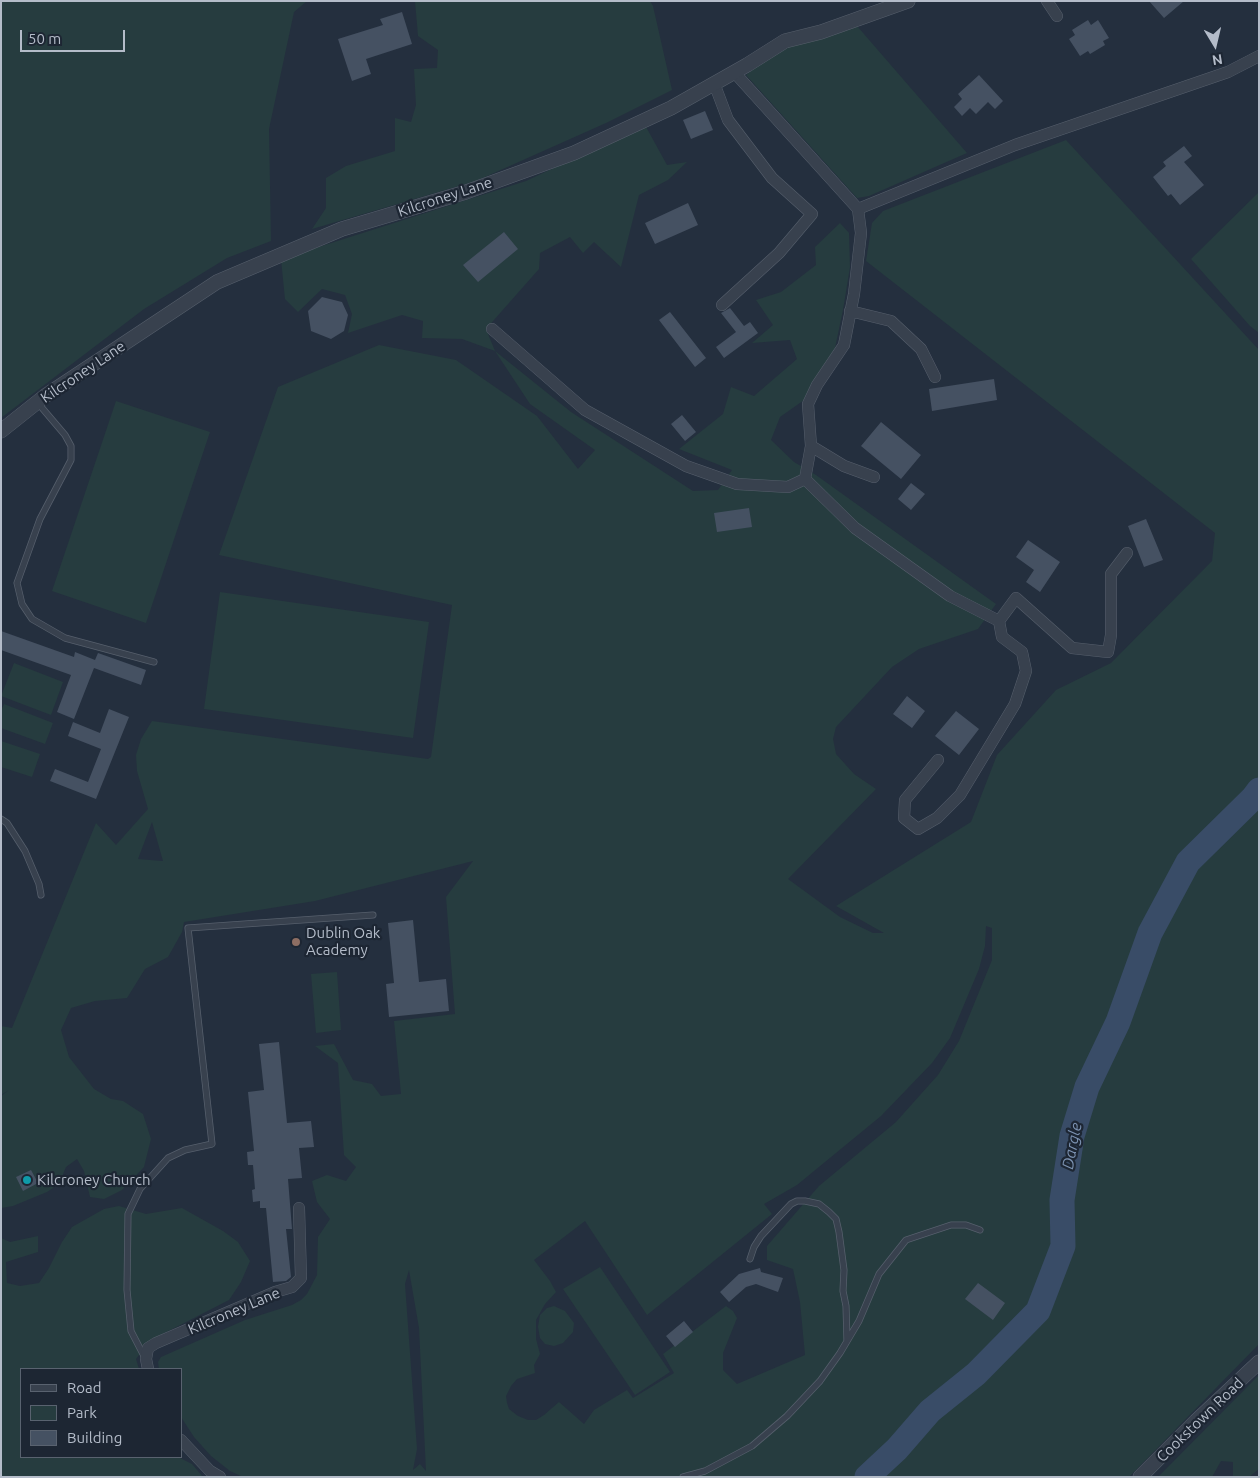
<!DOCTYPE html>
<style>
body{margin:0}
#map{position:relative;width:1260px;height:1478px;overflow:hidden;background:#242f3e;font-family:Ubuntu,sans-serif}
canvas{display:block}
.frame{position:absolute;inset:0;border:2px solid #b4bcc9;pointer-events:none}
.legend{position:absolute;left:20px;top:1368px;width:162px;height:90px;box-sizing:border-box;background:#1d2633;border:1px solid #59626f;margin:0;padding:6px 9px;list-style:none;font-size:15px;color:#b4bcc9}
.legend li{display:flex;align-items:center;gap:10px;height:25px}
.legend b{width:25px;border:1px solid #59626f}
.north{position:absolute;left:1190px;top:20px;width:50px;height:50px;-webkit-text-stroke:4px #1d2633;paint-order:stroke;rotate:171deg;font-size:14px;font-weight:700;line-height:20px;text-align:center;color:#b4bcc9}
.north::after{content:'';display:block;margin:auto;width:18px;height:22px;background:#b4bcc9;clip-path:polygon(50% 0,100% 100%,50% 72%,0 100%)}
.scale{position:absolute;left:20px;top:30px;width:105px;height:22px;box-sizing:border-box;border:2px solid #b4bcc9;border-top:0;padding-left:6px;font-size:15px;line-height:18px;white-space:nowrap;color:#b4bcc9;-webkit-text-stroke:4px #1d2633;paint-order:stroke}
</style>
<div id="map">
<canvas width="1260" height="1478"></canvas>
<div class="frame"></div>
<ul class="legend">
<li><b style="height:6px;background:#38414e"></b>Road</li>
<li><b style="height:14px;background:#263c3f"></b>Park</li>
<li><b style="height:14px;background:#455162"></b>Building</li>
</ul>
<div class="north">N</div>
<div class="scale">50 m</div>
</div>
<script>
const g = document.querySelector('canvas').getContext('2d');
g.lineJoin = 'round';
function paint(path, color) {
  g.fillStyle = color;
  g.fill(path, 'evenodd');
}
function toPath(rows) {
  const path = new Path2D();
  for (const r of rows) {
    path.moveTo(r[0], r[1]);
    for (let i = 2; i < r.length; i += 2) path.lineTo(r[i], r[i + 1]);
  }
  return path;
}
function stroke(path, color, width, dash) {
  g.strokeStyle = color;
  g.lineWidth = width;
  g.lineCap = dash ? 'butt' : 'round';
  g.setLineDash(dash || []);
  g.stroke(path);
}
function label(font, color, halo, rows, align = 'center') {
  g.font = font + ' Ubuntu,sans-serif';
  g.lineWidth = 4.5;
  g.setLineDash([]);
  g.textBaseline = 'middle';
  g.strokeStyle = halo;
  g.fillStyle = color;
  for (const [text, x, y, turn = 0] of rows) {
    g.save();
    g.translate(x, y);
    g.rotate((+turn || 0) * Math.PI / 180);
    g.textAlign = isNaN(turn) ? turn : align;
    if (halo) g.strokeText(text, 0, 0);
    g.fillText(text, 0, 0);
    g.restore();
  }
}
const green = toPath([
 [1,1,307,1,294,12,269,129,271,241,227,258,144,309,1,418],
 [415,1,650,1,653,6,672,90,606,123,476,181,312,229,326,208,326,178,346,166,395,151,395,118,411,122,416,105,414,69,437,68,438,50,418,36],
 [851,19,967,153,869,196,857,198,746,75,775,52],
 [645,125,667,165,687,162,668,180,639,195,621,267,594,242,583,253,570,237,540,253,539,269,486,329,495,351,571,412,693,491,718,490,732,470,679,449,723,414,731,387,754,396,797,359,790,340,752,343,773,325,756,300,781,292,816,265,815,247,840,223,849,233,850,267,843,310,835,348,807,398,780,417,771,440,794,462,816,475,996,604,978,629,919,649,892,667,836,727,833,739,836,754,854,774,876,789,788,879,840,917,873,933,884,933,836,906,971,822,997,755,1056,690,1111,663,1212,561,1215,533,866,261,872,223,883,211,1066,140,1259,350,1259,1344,1129,1477,243,1477,230,1471,211,1456,194,1437,181,1417,181,1369,159,1369,158,1362,161,1357,245,1320,292,1305,301,1300,307,1294,317,1275,318,1237,330,1219,317,1202,312,1181,327,1175,346,1181,356,1167,344,1155,338,1063,315,1046,334,1044,353,1080,372,1084,381,1096,401,1094,394,1021,455,1014,446,897,473,861,315,901,184,922,182,932,168,957,145,969,127,998,95,1001,71,1008,61,1030,69,1057,94,1089,111,1099,123,1101,143,1114,151,1139,144,1167,122,1190,104,1199,90,1197,84,1171,77,1159,66,1167,59,1184,47,1192,13,1206,1,1208,1,1096,9,1090,1,1095,1,1026,12,1028,96,823,116,845,148,809,137,771,136,755,141,739,152,721,428,759,431,757,452,605,219,555,278,387,379,345,456,360,537,416,578,469,595,450,530,404,495,351,462,339,422,338,423,321,402,315,348,333,352,314,345,295,322,289,298,312,285,299,281,259,526,181],
 [152,822,163,861,162,861,138,859],
 [986,926,992,928,992,960,959,1041,938,1075,896,1122,819,1186,767,1246,767,1260,793,1269,800,1302,805,1355,737,1384,723,1370,723,1353,737,1318,733,1311,726,1306,663,1354,674,1373,633,1398,627,1390,594,1410,584,1424,559,1402,544,1415,536,1420,528,1420,518,1416,509,1409,507,1403,506,1396,511,1386,517,1379,535,1373,534,1365,540,1354,536,1339,536,1320,545,1304,556,1292,550,1281,534,1260,585,1221,647,1315,772,1214,764,1204,797,1185,881,1116,932,1063,950,1038,979,969,985,946],
 [409,1270,419,1328,426,1471,420,1464,413,1470,417,1449,405,1284],
 [1259,192,1259,333,1250,326,1191,259],
 [116,401,210,432,146,623,52,591],
 [220,592,429,622,413,738,204,709],
 [14,663,63,682,51,715,1,696],
 [4,704,53,723,45,744,1,728,1,711],
 [1,741,40,754,32,777,1,767],
 [337,972,341,1030,316,1033,311,974],
 [119,1206,146,1214,182,1208,223,1231,238,1242,250,1261,241,1282,229,1300,149,1341,136,1359,139,1369,21,1369,21,1457,178,1457,192,1464,203,1477,1,1477,1,1238,10,1242,38,1236,38,1252,6,1262,7,1283,20,1286,39,1283,49,1268,62,1242,72,1227,104,1209],
 [600,1267,670,1372,635,1395,563,1289],
 [554,1306,565,1311,574,1323,573,1332,563,1343,554,1346,545,1344,540,1338,538,1327,540,1315,547,1308],
 [1259,1375,1259,1469,1249,1477,1233,1477,1233,1462,1221,1461,1212,1477,1158,1477]
]);
const river = toPath([
 [867,1477,897,1449,930,1411,976,1374,1038,1311,1063,1246,1062,1200,1072,1136,1087,1087,1118,1022,1150,933,1188,862,1253,798,1259,790]
]);
const building = toPath([
 [1149,1,1184,1,1164,18],
 [402,12,412,44,366,59,371,74,352,81,338,39,383,25,380,19],
 [1088,20,1091,25,1098,20,1109,38,1103,41,1105,45,1090,54,1088,51,1080,56,1069,39,1075,35,1072,30],
 [979,75,1003,101,995,109,988,102,976,114,970,108,962,116,954,107,962,99,958,94],
 [705,111,713,130,691,139,683,120],
 [1184,146,1192,156,1184,162,1204,185,1180,205,1171,194,1168,196,1153,177,1166,166,1163,162],
 [688,203,698,225,655,244,645,223],
 [504,232,518,249,478,282,463,265],
 [322,297,342,302,348,315,344,331,331,339,311,331,308,311],
 [730,308,744,326,750,322,758,333,724,358,716,347,736,332,721,313],
 [670,312,706,358,695,367,659,320],
 [994,379,997,400,932,411,929,389],
 [682,415,696,432,685,441,671,424],
 [881,422,921,455,901,479,861,446],
 [911,483,925,494,911,510,898,499],
 [749,508,752,527,717,532,714,513],
 [1146,519,1163,560,1144,567,1128,526],
 [1028,540,1060,562,1040,592,1026,582,1034,570,1016,557],
 [1,631,74,657,75,652,95,660,98,653,146,670,141,685,94,668,74,719,57,712,71,675,1,650],
 [907,696,925,711,912,728,893,714],
 [109,709,129,717,96,799,50,781,55,769,88,782,101,749,68,736,73,722,100,733],
 [956,711,979,729,959,755,935,736],
 [413,920,419,982,446,979,449,1011,389,1017,386,984,394,983,388,923],
 [279,1042,287,1123,311,1121,314,1147,299,1148,302,1178,288,1179,292,1229,286,1229,291,1277,286,1281,273,1282,266,1208,260,1208,260,1201,253,1202,252,1190,255,1189,253,1165,248,1165,247,1152,254,1151,248,1092,264,1090,259,1044],
 [31,1170,38,1183,23,1191,16,1177],
 [760,1268,761,1272,783,1278,778,1292,756,1284,746,1287,729,1302,720,1292,739,1274],
 [978,1283,1005,1303,993,1320,965,1299],
 [684,1321,693,1332,675,1347,666,1336]
]);
const service = toPath([
 [37,402,65,435,71,446,71,460,40,519,17,583,22,604,32,619,65,638,154,662],
 [1,819,7,823,25,851,39,884,41,895],
 [750,1259,754,1247,761,1236,791,1204,797,1201,805,1201,819,1204,829,1212,836,1219,839,1232,844,1270,843,1291,846,1306,847,1341],
 [145,1358,131,1331,127,1290,128,1214,140,1189,168,1158,185,1150,212,1144,188,928,373,915],
 [683,1477,705,1471,752,1446,787,1416,820,1381,840,1353,859,1321,879,1274,906,1240,951,1225,966,1225,980,1230]
]);
const minor = toPath([
 [1047,1,1057,16],
 [714,83,728,120,772,178,812,214,779,253,722,305],
 [858,209,1015,145,1228,72,1259,56],
 [850,311,891,321,921,349,935,377],
 [492,329,585,410,686,466,737,484,788,487,805,479,811,446,808,404,817,385,844,345,854,294,861,233,858,209,734,72],
 [811,446,844,466,874,477],
 [805,479,855,528,950,596,999,621],
 [938,760,905,800,904,818,918,829,937,818,960,795,1015,704,1026,671,1022,652,1002,637,999,621,1016,598,1072,648,1108,652,1111,635,1111,574,1127,553],
 [148,1369,146,1359,148,1348,156,1343,275,1292,292,1287,301,1278,299,1208],
 [181,1440,210,1471,220,1477]
]);
const tertiary = toPath([
 [1,431,45,396,217,282,342,229,466,192,574,153,671,108,747,65,785,41,821,32,908,1],
 [1140,1477,1196,1421,1259,1362]
]);
const markers = [
 [296,942,5,"#8d6e63"],
 [27,1180,5,"#0f9aa8"]
];
const streetNames = [
 ["Kilcroney Lane",445,197,-18],
 ["Kilcroney Lane",83,372,-34],
 ["Kilcroney Lane",234,1311,-23],
 ["Cookstown Road",1200,1420,-44]
];
const poiNames = [
 ["Dublin Oak",306,933],
 ["Academy",306,950],
 ["Kilcroney Church",37,1180]
];
const waterNames = [
 ["Dargle",1072,1146,-79]
];
paint(green, '#263c3f');
stroke(river, '#394c67', 25);
paint(building, '#455162');
stroke(service, '#565f6c', 7);
stroke(minor, '#565f6c', 12);
stroke(tertiary, '#565f6c', 15);
stroke(service, '#38414e', 5.5);
stroke(minor, '#38414e', 11);
stroke(tertiary, '#38414e', 14);
for (const [x, y, r, color] of markers) {
  const dot = new Path2D();
  dot.arc(x, y, r, 0, 2 * Math.PI);
  g.fillStyle = color;
  g.fill(dot);
  stroke(dot, '#1d2633', 2);
}
label('15px', '#b4bcc9', '#1d2633', streetNames);
label('15px', '#b4bcc9', '#1d2633', poiNames, 'left');
label('italic 16px', '#7c92b1', '#1d2633', waterNames);
</script>
